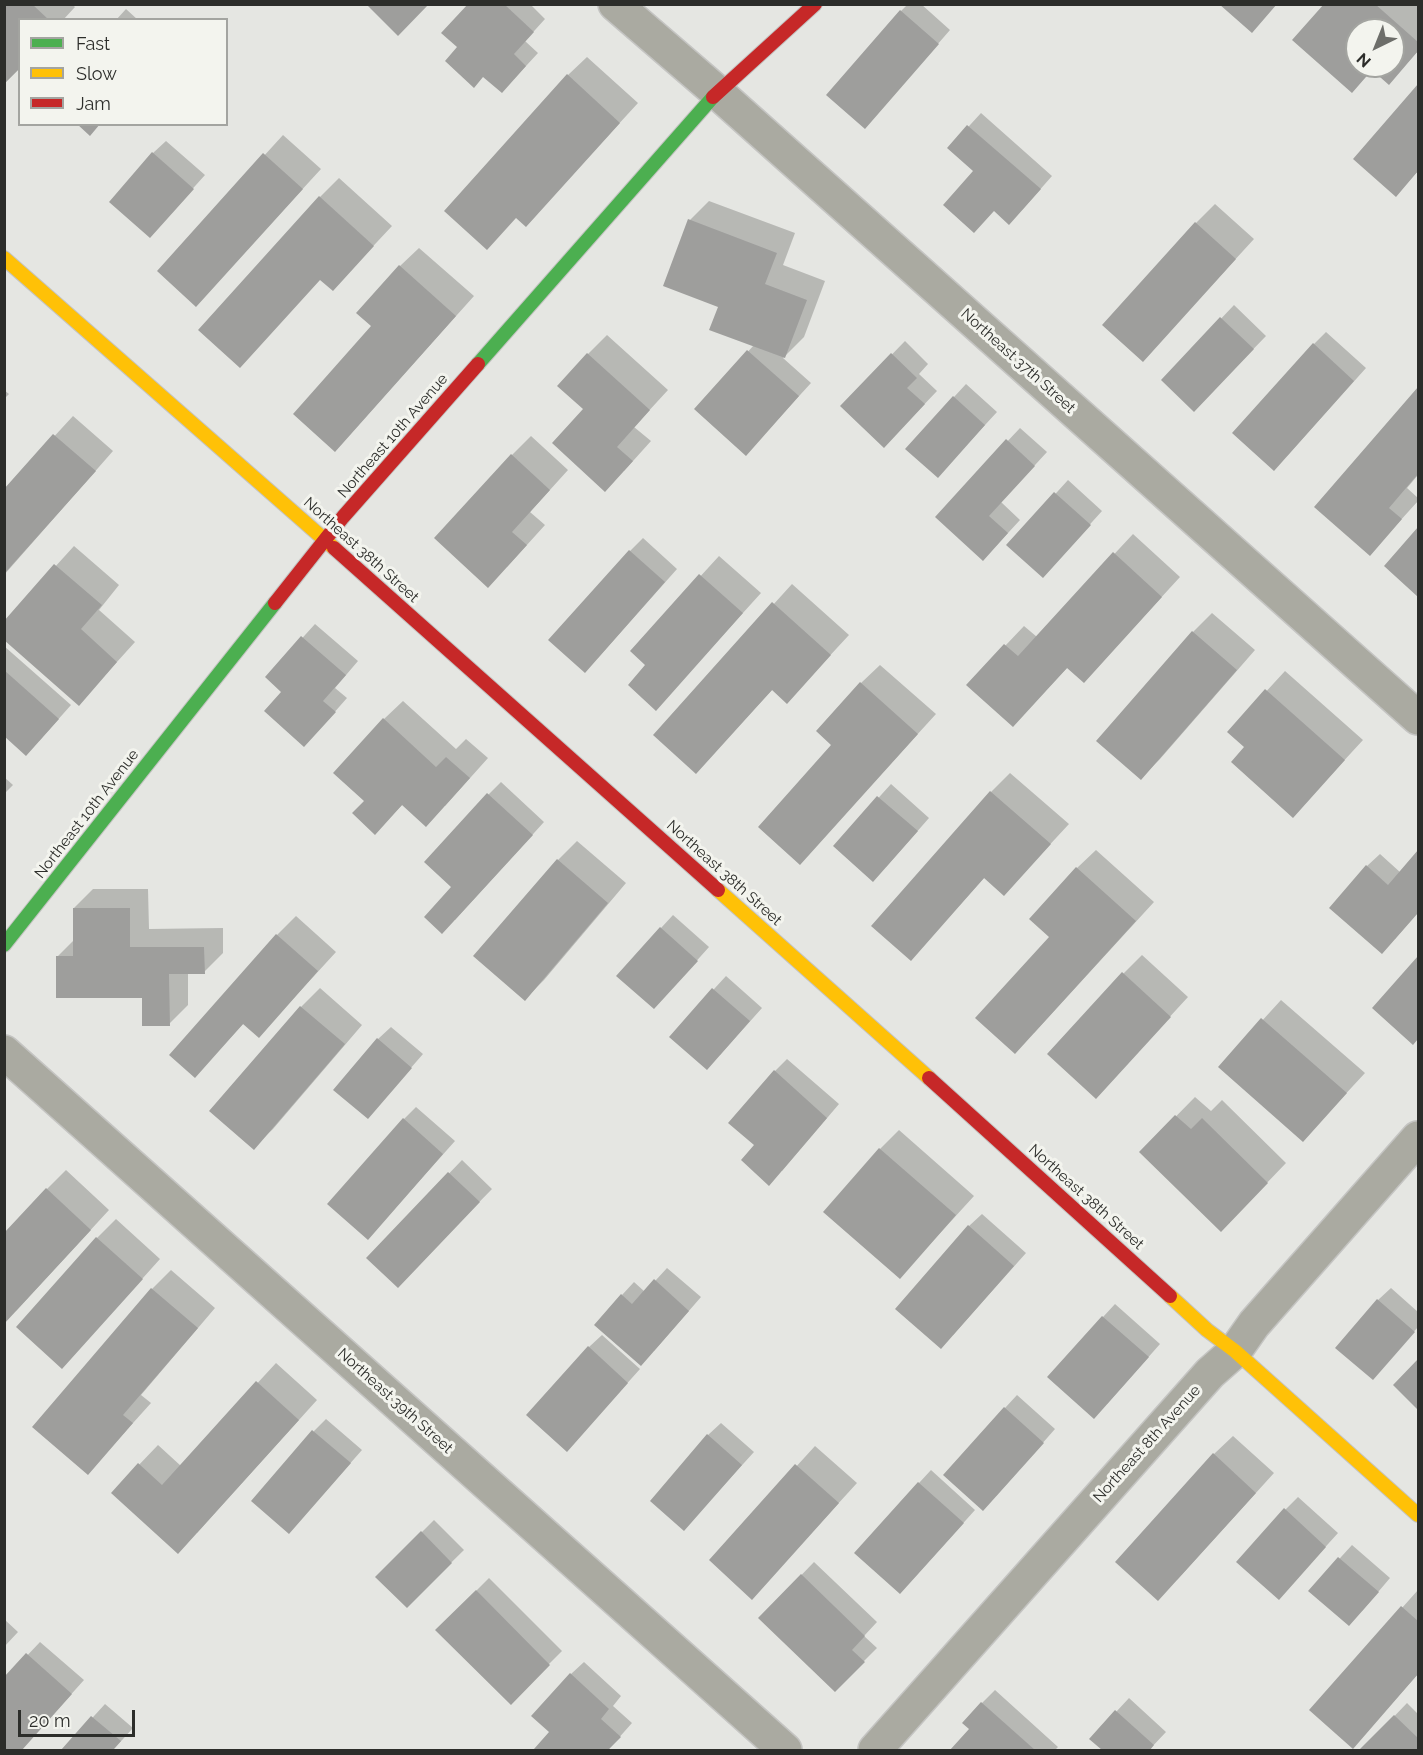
<!DOCTYPE html>
<style>
body{margin:0}
#map{position:relative;width:1423px;height:1755px;overflow:hidden;background:#e5e6e2;font-family:Raleway,sans-serif}
canvas{display:block}
.frame{position:absolute;inset:0;border:6px solid #2c2d2a;pointer-events:none}
.legend{position:absolute;left:18px;top:18px;width:210px;height:108px;box-sizing:border-box;background:#f3f4ee;border:2px solid #a3a4a0;margin:0;padding:8px 10px;list-style:none;font-size:18px;color:#2c2d2a}
.legend li{display:flex;align-items:center;gap:12px;height:30px}
.legend b{width:30px;border:2px solid #a3a4a0}
.north{position:absolute;left:1345px;top:18px;width:60px;height:60px;box-sizing:border-box;background:#f3f4ee;border:2px solid #a3a4a0;border-radius:50%;rotate:223deg;font-size:16px;font-weight:700;line-height:24px;text-align:center;color:#2c2d2a}
.north::after{content:'';display:block;margin:auto;width:21px;height:27px;background:#6d6e6a;clip-path:polygon(50% 0,100% 100%,50% 72%,0 100%)}
.scale{position:absolute;left:18px;top:1710px;width:117px;height:27px;box-sizing:border-box;border:3px solid #2c2d2a;border-top:0;padding-left:8px;font-size:18px;line-height:21px;white-space:nowrap;color:#2c2d2a;-webkit-text-stroke:4px #f3f4ee;paint-order:stroke}
</style>
<div id="map">
<canvas width="1423" height="1755"></canvas>
<div class="frame"></div>
<ul class="legend">
<li><b style="height:8px;background:#4caf50"></b>Fast</li>
<li><b style="height:8px;background:#ffc107"></b>Slow</li>
<li><b style="height:8px;background:#c62828"></b>Jam</li>
</ul>
<div class="north">N</div>
<div class="scale">20 m</div>
</div>
<script>
const g = document.querySelector('canvas').getContext('2d');
g.lineJoin = 'round';
function paint(path, color) {
  g.fillStyle = color;
  g.fill(path, 'evenodd');
}
function toPath(rows) {
  const path = new Path2D();
  for (const r of rows) {
    path.moveTo(r[0], r[1]);
    for (let i = 2; i < r.length; i += 2) path.lineTo(r[i], r[i + 1]);
  }
  return path;
}
function stroke(path, color, width, dash) {
  g.strokeStyle = color;
  g.lineWidth = width;
  g.lineCap = dash ? 'butt' : 'round';
  g.setLineDash(dash || []);
  g.stroke(path);
}
function label(font, color, halo, rows, align = 'center') {
  g.font = font + ' Raleway,sans-serif';
  g.lineWidth = 6;
  g.setLineDash([]);
  g.textBaseline = 'middle';
  g.strokeStyle = halo;
  g.fillStyle = color;
  for (const [text, x, y, turn = 0] of rows) {
    g.save();
    g.translate(x, y);
    g.rotate((+turn || 0) * Math.PI / 180);
    g.textAlign = isNaN(turn) ? turn : align;
    if (halo) g.strokeText(text, 0, 0);
    g.fillText(text, 0, 0);
    g.restore();
  }
}
const shadow = toPath([
 [4,4,72,4,75,7,63,20,20,20,20,68,4,84],
 [470,4,530,4,545,19,525,41,538,53,514,79,459,47],
 [908,4,921,4,950,30,877,114,901,11],
 [1326,4,1416,4,1418,7,1418,51,1389,83,1373,69,1352,91],
 [1357,30,1393,30,1393,66,1357,66],
 [126,9,138,20,116,20],
 [587,57,638,103,526,225,568,75],
 [1418,86,1418,171,1396,195,1355,159],
 [981,113,1052,176,1022,210,949,148],
 [283,135,321,169,196,305,159,271],
 [166,141,205,175,150,236,153,153],
 [339,178,392,226,333,289,321,279,320,197],
 [709,201,795,233,783,265,825,281,804,337,783,358,811,383,758,441,696,409,754,345,720,306,690,220],
 [1215,204,1254,239,1143,360,1196,223],
 [419,248,474,296,353,431,373,326,400,266],
 [1234,305,1266,336,1207,397,1163,380],
 [1326,332,1366,368,1287,456,1314,344],
 [607,335,668,390,634,427,651,441,624,471,585,409,588,354],
 [905,341,928,364,919,374,937,391,897,433,842,406],
 [966,384,997,412,950,463,954,397],
 [4,390,9,394,4,399],
 [1418,390,1418,475,1407,488,1418,498,1418,501,1370,554,1316,507],
 [73,416,113,451,4,575,4,491],
 [1020,428,1047,452,1001,502,1020,520,996,546,937,516],
 [531,436,568,470,530,512,545,525,507,567,512,455],
 [1068,480,1102,511,1055,563,1009,545],
 [1418,529,1418,595,1386,566],
 [1133,534,1180,577,1102,662,1068,667,1013,725,968,685,1024,626,1037,637],
 [643,538,677,569,597,659,630,551],
 [74,546,119,585,99,610,135,642,79,704,4,623],
 [719,556,761,593,656,709,647,665,632,651],
 [792,584,849,635,787,702,773,689,696,772,655,735],
 [1212,613,1255,650,1160,759,1141,778,1098,741,1193,632],
 [315,624,358,661,335,688,347,698,317,732,284,692,267,677],
 [4,646,71,705,39,741,4,734],
 [880,665,936,714,800,863,861,683],
 [1285,671,1363,740,1293,816,1247,747,1229,732],
 [403,701,456,749,466,739,488,758,445,806,403,804,375,833,366,801,384,719],
 [1010,773,1069,824,1004,894,985,877,911,959,874,926,991,792],
 [4,777,13,785,4,794],
 [501,782,544,822,455,920,453,887,488,795],
 [891,784,929,818,886,867,835,846],
 [577,841,626,883,544,980,525,999,476,956,558,860],
 [1096,850,1154,902,1034,1033,1051,937,1077,868],
 [1418,853,1418,912,1395,939,1367,866,1380,854,1401,873],
 [93,889,148,889,149,929,223,928,223,953,204,972,188,972,188,1005,169,1024,143,997,57,957,75,939,74,908],
 [673,915,709,947,666,995,661,928],
 [296,916,336,952,259,1036,244,1023,195,1076,277,935],
 [1142,955,1188,997,1096,1097,1123,974],
 [1418,958,1418,1037,1413,1043,1374,1008],
 [726,976,762,1008,720,1055,671,1036],
 [320,988,362,1025,273,1129,254,1147,301,1007],
 [1281,1000,1365,1073,1303,1140,1220,1067],
 [391,1027,423,1054,368,1117,378,1039],
 [787,1059,839,1104,782,1171,757,1145,775,1071],
 [1195,1097,1211,1111,1222,1100,1286,1163,1240,1211,1141,1152],
 [416,1107,455,1141,380,1225,404,1119],
 [899,1130,974,1196,900,1277,880,1149],
 [462,1160,492,1189,410,1273,368,1258],
 [66,1170,109,1210,16,1311,47,1189],
 [982,1214,1026,1253,953,1335,969,1226],
 [116,1219,160,1259,80,1348,97,1238],
 [667,1268,701,1297,654,1351,622,1295,634,1282,645,1292],
 [171,1270,215,1308,141,1395,151,1403,88,1473,34,1427,152,1289],
 [1391,1288,1418,1312,1418,1327,1373,1378,1378,1300],
 [1115,1304,1160,1344,1107,1404,1103,1317],
 [602,1335,640,1369,579,1437,589,1347],
 [1418,1361,1418,1407,1395,1385],
 [276,1363,317,1400,197,1533,113,1492,158,1445,181,1466],
 [1017,1395,1055,1429,996,1496,1005,1408],
 [326,1419,362,1450,301,1519,314,1431],
 [721,1423,754,1452,684,1529,708,1435],
 [1233,1436,1274,1473,1177,1580,1214,1454],
 [815,1446,857,1483,752,1598,711,1560],
 [931,1470,975,1510,912,1580,919,1483],
 [1298,1497,1338,1533,1291,1585,1285,1510],
 [434,1520,464,1550,407,1606,377,1577],
 [1352,1545,1390,1578,1362,1611,1310,1591],
 [814,1562,877,1622,864,1636,877,1648,835,1690,760,1618],
 [489,1578,562,1651,511,1702,437,1630],
 [1418,1590,1418,1674,1353,1747,1311,1710],
 [4,1619,18,1632,4,1647],
 [40,1642,84,1680,21,1750,4,1750,4,1680],
 [584,1662,621,1696,613,1706,632,1723,608,1750,539,1750,536,1748,551,1732,571,1674],
 [995,1690,1058,1747,1055,1750,952,1750,971,1729,982,1703],
 [1129,1698,1166,1732,1149,1750,1104,1750,1091,1739],
 [1407,1703,1418,1714,1418,1750,1362,1750],
 [105,1704,133,1728,113,1750,63,1750]
]);
const building = toPath([
 [4,4,32,4,49,20,20,20,20,68,4,84],
 [366,4,429,4,398,36],
 [468,4,504,4,534,32,514,54,526,66,502,93,483,77,474,88,445,61,457,47,441,33],
 [1219,4,1277,4,1252,33],
 [1324,4,1375,4,1418,42,1418,51,1389,85,1372,70,1352,93,1292,40],
 [1357,30,1393,30,1393,66,1357,66],
 [900,10,939,44,865,129,826,95],
 [567,74,620,123,526,227,516,218,487,250,444,211],
 [1418,84,1418,171,1396,197,1353,159],
 [77,124,100,124,90,136],
 [967,125,1041,189,1009,225,994,211,974,233,943,205,973,171,947,148],
 [152,152,194,189,150,238,109,202],
 [263,153,303,189,196,307,157,271],
 [319,196,374,246,333,291,320,280,240,368,198,330],
 [688,219,777,253,765,284,807,300,785,358,709,330,718,307,663,286],
 [1195,222,1236,259,1143,362,1102,325],
 [399,265,456,316,335,452,293,414,371,326,356,313],
 [1220,317,1254,349,1194,412,1161,380],
 [1313,343,1354,381,1274,471,1232,433],
 [747,350,799,396,746,456,694,409],
 [587,353,650,410,617,447,633,461,605,492,552,443,583,409,557,386],
 [891,353,917,378,907,388,925,404,884,448,840,406],
 [1418,387,1418,474,1389,508,1402,519,1370,556,1314,507],
 [953,396,985,425,938,478,905,449],
 [53,434,96,471,4,574,4,489],
 [1006,439,1035,466,989,516,1008,533,983,561,935,517],
 [511,454,550,490,512,532,527,545,488,588,434,538],
 [1054,492,1091,525,1043,578,1006,545],
 [1418,527,1418,597,1384,566],
 [629,550,665,582,585,673,548,640],
 [1113,552,1162,597,1084,683,1067,668,1013,727,966,685,1004,644,1018,656],
 [54,564,102,605,81,629,117,662,79,706,4,640,4,621],
 [699,574,743,613,656,711,628,685,645,665,630,651],
 [772,602,831,655,787,704,772,690,696,774,653,735],
 [1192,631,1237,670,1141,780,1096,741],
 [301,636,346,675,323,701,336,712,304,747,264,711,281,692,265,677],
 [4,670,59,719,26,756,4,736],
 [860,682,918,734,800,865,758,827,831,745,816,731],
 [1265,689,1345,760,1293,818,1231,762,1244,747,1227,732],
 [383,718,436,767,446,757,470,778,426,827,402,805,375,835,352,813,364,801,333,773],
 [990,791,1051,844,1004,896,984,878,911,961,871,926],
 [487,793,533,835,442,934,424,917,451,887,424,862],
 [877,796,918,831,873,882,833,846],
 [1418,850,1418,913,1382,954,1329,908,1366,865,1388,885],
 [557,859,608,903,525,1001,473,956],
 [1076,867,1136,921,1015,1054,975,1018,1049,937,1029,919],
 [73,908,130,908,130,947,204,947,205,974,169,974,170,1026,142,1026,142,998,56,998,56,956,73,956],
 [660,927,698,961,654,1009,616,976],
 [276,934,318,971,259,1038,243,1024,195,1078,169,1055],
 [1418,956,1418,1039,1413,1045,1372,1008],
 [1122,972,1171,1017,1096,1099,1047,1054],
 [712,988,750,1021,707,1070,669,1037],
 [300,1006,345,1044,254,1150,209,1111],
 [1261,1018,1347,1093,1303,1142,1218,1067],
 [377,1038,412,1068,368,1119,333,1090],
 [774,1070,827,1118,769,1186,741,1160,754,1145,728,1123],
 [1175,1115,1191,1129,1202,1118,1268,1183,1221,1232,1139,1152],
 [403,1118,443,1154,368,1240,327,1204],
 [879,1148,956,1215,900,1279,823,1212],
 [448,1172,480,1202,398,1288,366,1258],
 [46,1188,91,1230,4,1324,4,1233],
 [968,1225,1014,1266,941,1349,895,1309],
 [96,1237,143,1279,62,1369,16,1327],
 [654,1279,689,1311,641,1366,594,1325,621,1294,632,1304],
 [151,1288,198,1328,123,1415,133,1423,88,1475,32,1427],
 [1377,1299,1415,1332,1373,1380,1335,1348],
 [1102,1316,1149,1357,1094,1419,1047,1377],
 [588,1346,628,1383,567,1452,526,1415],
 [1418,1359,1418,1410,1393,1385],
 [256,1381,299,1420,178,1554,111,1493,138,1463,162,1485],
 [1004,1407,1044,1443,983,1511,943,1475],
 [312,1430,351,1463,289,1534,251,1501],
 [707,1434,742,1465,684,1531,650,1501],
 [1213,1453,1256,1493,1158,1601,1115,1562],
 [795,1464,839,1503,752,1600,709,1560],
 [918,1482,964,1523,900,1594,854,1553],
 [1284,1508,1326,1547,1279,1600,1236,1562],
 [421,1531,452,1563,407,1608,375,1577],
 [1338,1557,1379,1592,1349,1626,1308,1591],
 [801,1574,865,1636,852,1650,865,1662,835,1692,758,1618],
 [476,1590,550,1665,511,1705,435,1630],
 [1401,1606,1418,1621,1418,1674,1353,1749,1309,1710],
 [26,1653,72,1694,22,1750,4,1750,4,1677],
 [570,1673,609,1709,601,1719,621,1737,608,1750,536,1750,534,1749,549,1732,531,1716],
 [981,1702,1035,1750,950,1750,969,1729,962,1723],
 [1115,1710,1154,1745,1150,1750,1102,1750,1089,1739],
 [1394,1715,1418,1738,1418,1750,1359,1750],
 [91,1716,121,1741,113,1750,61,1750]
]);
const street = toPath([
 [615,4,717,92,1418,718],
 [4,1052,785,1750],
 [875,1750,1210,1373,1235,1351,1254,1324,1418,1138]
]);
const fast = toPath([
 [478,364,713,97],
 [4,945,275,603]
]);
const slow = toPath([
 [4,258,334,548],
 [718,890,929,1078],
 [1170,1296,1207,1330,1235,1351,1418,1515]
]);
const jam = toPath([
 [713,97,815,4],
 [334,548,718,890],
 [275,603,343,517,478,364],
 [929,1078,1170,1296]
]);
const streetNames = [
 ["Northeast 37th Street",1018,361,42],
 ["Northeast 10th Avenue",393,436,-49],
 ["Northeast 38th Street",361,550,42],
 ["Northeast 10th Avenue",87,814,-52],
 ["Northeast 38th Street",724,873,42],
 ["Northeast 38th Street",1086,1197,42],
 ["Northeast 39th Street",395,1401,42],
 ["Northeast 8th Avenue",1147,1444,-48]
];
paint(shadow, '#0003');
paint(building, '#9e9e9c');
stroke(street, '#c4c4c2', 36);
stroke(fast, '#c4c4c2', 16);
stroke(slow, '#c4c4c2', 16);
stroke(jam, '#c4c4c2', 16);
stroke(street, '#aaaaa1', 33);
stroke(fast, '#4caf50', 14);
stroke(slow, '#ffc107', 14);
stroke(jam, '#c62828', 14);
label('15px', '#2c2d2a', '#f3f4ee', streetNames);
</script>
